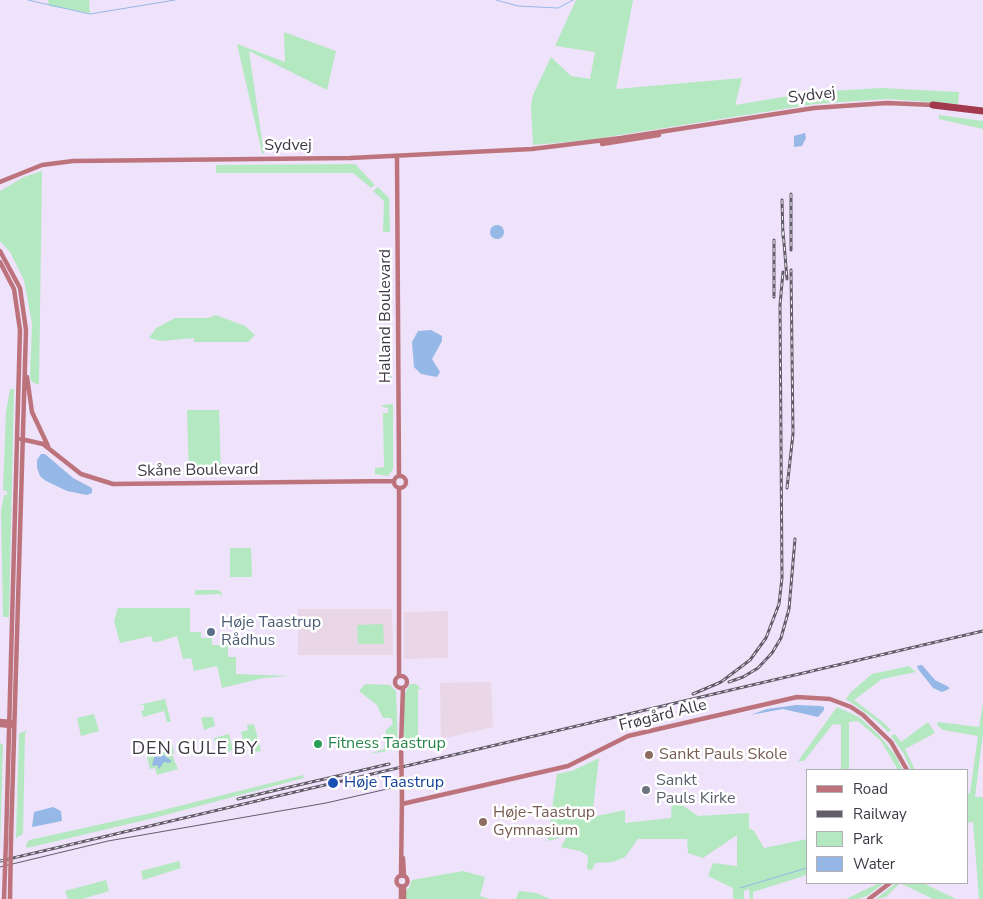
<!DOCTYPE html>
<meta charset="utf-8">
<style>
body{margin:0}
#map{position:relative;width:983px;height:899px;overflow:hidden;background:#efe2fb;font-family:"Nunito Sans",sans-serif}
canvas{display:block}
.legend{position:absolute;left:806px;top:769px;width:162px;height:115px;box-sizing:border-box;background:#fff;border:1px solid #b2afb4;margin:0;padding:6px 9px;list-style:none;font-size:15px;color:#3e3844}
.legend li{display:flex;align-items:center;gap:10px;height:25px}
.legend b{width:25px;border:1px solid #b2afb4}
</style>
<div id="map">
<canvas width="983" height="899"></canvas>
<ul class="legend">
<li><b style="height:6px;background:#bd737b"></b>Road</li>
<li><b style="height:6px;background:#635c6a"></b>Railway</li>
<li><b style="height:14px;background:#b4e8c0"></b>Park</li>
<li><b style="height:14px;background:#95b8e6"></b>Water</li>
</ul>
</div>
<script>
const g = document.querySelector('canvas').getContext('2d');
g.lineJoin = 'round';
function paint(path, color) {
  g.fillStyle = color;
  g.fill(path, 'evenodd');
}
function toPath(rows) {
  const path = new Path2D();
  for (const r of rows) {
    if (r.length === 3) {
      path.moveTo(r[0] + r[2], r[1]);
      path.arc(r[0], r[1], r[2], 0, 2 * Math.PI);
      continue;
    }
    path.moveTo(r[0], r[1]);
    for (let i = 2; i < r.length; i += 2) path.lineTo(r[i], r[i + 1]);
  }
  return path;
}
function stroke(path, color, width, dash) {
  g.strokeStyle = color;
  g.lineWidth = width;
  g.lineCap = dash ? 'butt' : 'round';
  g.setLineDash(dash || []);
  g.stroke(path);
}
function label(font, color, halo, rows, align = 'center') {
  g.font = font + ' "Nunito Sans",sans-serif';
  g.lineWidth = 5;
  g.setLineDash([]);
  g.textBaseline = 'middle';
  g.strokeStyle = halo;
  g.fillStyle = color;
  for (const [text, x, y, turn = 0] of rows) {
    g.save();
    g.translate(x, y);
    g.rotate((+turn || 0) * Math.PI / 180);
    g.textAlign = isNaN(turn) ? turn : align;
    if (halo) g.strokeText(text, 0, 0);
    g.fillText(text, 0, 0);
    g.restore();
  }
}
const commercial = toPath([
 [298,609,392,609,393,655,298,655],
 [448,611,448,658,404,659,404,612],
 [491,682,493,727,441,739,440,683]
]);
const green = toPath([
 [48,0,89,0,90,13,49,6],
 [576,0,633,0,616,89,742,78,735,105,814,92,881,88,959,92,958,104,886,99,815,104,589,140,533,145,531,105,533,95,551,57,571,76,590,79,595,52,555,46],
 [284,32,336,51,327,90,249,51,264,154,262,153,237,44,285,62],
 [939,115,983,121,983,129,939,119],
 [355,164,375,185,371,188,353,173,216,173,216,165],
 [42,171,39,385,32,382,30,378,32,324,24,280,10,252,0,241,0,191,24,177],
 [378,187,389,198,390,232,383,232,384,201,373,191],
 [389,260,391,321,385,321,383,261],
 [216,315,245,326,255,335,248,342,194,342,194,338,161,341,149,338,156,328,175,318,208,318],
 [384,325,391,325,392,377,384,377],
 [10,389,14,389,9,617,3,617,1,511,4,495,7,495,7,491,3,490,6,412],
 [393,404,393,469,388,476,375,474,375,468,384,467,383,413,388,413,388,408,383,407,382,405],
 [187,410,219,410,221,473,189,473],
 [230,548,251,548,252,577,230,577],
 [195,590,218,590,222,593,222,599,221,594,195,595],
 [118,608,190,608,190,632,201,632,201,638,212,638,212,645,228,645,228,657,236,657,236,674,289,676,263,678,222,688,217,666,194,671,191,658,183,659,177,636,158,642,153,642,151,636,120,643,114,621],
 [383,624,384,644,358,644,357,625],
 [909,666,916,672,882,679,854,700,884,723,891,730,888,732,877,721,846,699,851,692,872,674],
 [365,684,390,685,396,691,398,749,369,754,384,749,386,730,393,724,391,718,383,718,377,705,359,691],
 [410,684,416,684,421,689,418,689,418,740,404,747,403,697],
 [165,699,171,722,167,722,164,711,143,717,141,711,144,710,144,705,138,705],
 [983,703,983,733,975,797,983,797,983,899,979,899,973,822,967,823,967,794,970,793,978,736,943,730,937,725,938,722,979,727],
 [837,707,859,717,878,734,896,756,902,769,898,770,881,741,858,721,849,722,849,770,841,770,841,725,833,724,804,761,798,761],
 [94,714,99,731,81,736,77,718],
 [204,717,213,717,215,726,204,730,201,718],
 [928,722,935,733,905,749,915,770,911,770,904,754,891,736,895,734,901,742],
 [254,724,261,751,255,752,253,747,245,747,241,732,248,730,247,725],
 [27,730,25,733,23,834,16,838,19,734],
 [229,734,233,750,218,756,214,738],
 [0,743,3,745,0,851],
 [172,743,174,753,172,755,178,769,157,775,155,768,150,769,145,749],
 [599,758,592,817,625,810,625,823,671,818,672,798,698,816,749,813,749,828,754,831,764,848,807,839,807,875,753,892,753,899,750,899,749,889,744,891,744,899,733,899,733,888,708,876,713,863,737,866,737,835,703,858,688,853,687,839,638,839,625,857,613,862,595,863,592,870,587,869,588,856,580,851,561,847,567,836,548,841,552,809,557,774,572,771],
 [303,775,304,778,154,818,27,848,26,845,29,840,147,814],
 [179,861,181,868,143,880,141,871],
 [463,871,485,877,480,896,490,899,404,899,404,891,409,888,412,880],
 [106,880,109,891,82,899,68,899,65,891],
 [879,883,884,883,867,896,858,899,846,899],
 [896,883,923,883,956,899,933,899,900,883,886,897,876,899],
 [519,891,536,893,551,899,516,899]
]);
const water = toPath([
 [805,133,806,138,802,146,794,147,794,136],
 [497,232,7],
 [431,330,442,336,442,341,432,359,440,372,437,377,421,374,414,367,412,342,418,331],
 [41,454,45,454,73,478,92,488,92,493,87,495,67,491,46,481,40,476,37,468,37,460],
 [922,665,935,680,949,687,949,689,942,692,933,688,918,669,917,666],
 [796,705,820,706,824,707,824,710,818,717,783,709,750,715,767,709],
 [156,750,172,761,169,763,164,762,159,769,157,765,152,766],
 [53,807,61,811,62,821,32,827,34,812]
]);
const stream = toPath([
 [28,0,90,14,175,0],
 [496,0,518,6,558,8,573,0],
 [740,888,807,868]
]);
const secondary = toPath([
 [602,144,659,135],
 [397,157,399,476],
 [0,182,42,165,73,161,350,158,532,149,621,138,814,108,887,103,933,105],
 [0,251,20,288,26,330,11,839],
 [0,262,14,289,20,330,6,840],
 [27,377,32,412,48,446],
 [21,439,43,444,81,474,113,484,394,481],
 [400,482,6],
 [401,682,6],
 [399,676,399,488],
 [0,721,11,722],
 [0,725,11,726],
 [401,745,403,688],
 [402,804,568,766,628,736,797,697,830,699,851,707,863,715,891,742,907,770],
 [403,858,404,876],
 [402,881,5.5],
 [401,876,402,797],
 [401,886,401,899],
 [404,887,404,899],
 [869,899,890,883]
]);
const highway = toPath([
 [933,105,983,111]
]);
const tram = toPath([
 [0,867,108,841,326,803,396,787]
]);
const rail = toPath([
 [791,194,791,250],
 [782,200,783,237],
 [783,231,787,279],
 [774,240,774,297],
 [787,488,793,434,791,270],
 [729,682,743,677,758,668,772,653,781,638,789,609,795,539],
 [693,694,721,682,750,660,766,638,779,604,782,578,780,305,783,272],
 [238,799,389,764],
 [0,861,983,631]
]);
const secondaryBridge = toPath([
 [401,745,402,797],
 [4,899,6,840],
 [10,899,11,839]
]);
const markers = [
 [211,632,5,"#5c6f8a"],
 [318,744,5,"#2e9e5b"],
 [649,755,5,"#8d6e63"],
 [333,783,6,"#1a4fb4"],
 [646,790,5,"#6b7280"],
 [483,822,5,"#8d6e63"]
];
const streetNames = [
 ["Sydvej",812,96,-7],
 ["Sydvej",288,146],
 ["Halland Boulevard",386,316,-90],
 ["Skåne Boulevard",198,471,-1],
 ["Frøgård Alle",663,716,-14]
];
const serviceNames = [
 ["Høje Taastrup",221,623],
 ["Rådhus",221,641]
];
const leisureNames = [
 ["Fitness Taastrup",328,744]
];
const educationNames = [
 ["Sankt Pauls Skole",659,755],
 ["Høje-Taastrup",493,813],
 ["Gymnasium",493,831]
];
const worshipNames = [
 ["Sankt",656,781],
 ["Pauls Kirke",656,799]
];
const transitNames = [
 ["Høje Taastrup",344,783]
];
const neighbourhoodNames = [
 ["DEN GULE BY",195,750]
];
paint(commercial, '#e9d7e8');
paint(green, '#b4e8c0');
paint(water, '#95b8e6');
stroke(stream, '#95b8e6', 1);
stroke(secondary, '#bd737b', 4.5);
stroke(highway, '#a13a4d', 7);
stroke(tram, '#635c6a', 1);
stroke(rail, '#635c6a', 3);
stroke(rail, '#fff', 1, [4]);
stroke(secondaryBridge, '#bd737b', 4.5);
for (const [x, y, r, color] of markers) {
  const dot = new Path2D();
  dot.arc(x, y, r, 0, 2 * Math.PI);
  g.fillStyle = color;
  g.fill(dot);
  stroke(dot, '#fff', 2);
}
label('16px', '#3e3844', '#fff', streetNames);
label('16px', '#4e5e75', '#fff', serviceNames, 'left');
label('16px', '#27864d', '#fff', leisureNames, 'left');
label('16px', '#785e54', '#fff', educationNames, 'left');
label('16px', '#5b616d', '#fff', worshipNames, 'left');
label('16px', '#164399', '#fff', transitNames, 'left');
g.letterSpacing = '1px';
label('18px', '#3e3844', '#fff', neighbourhoodNames);
g.letterSpacing = '0px';
</script>
